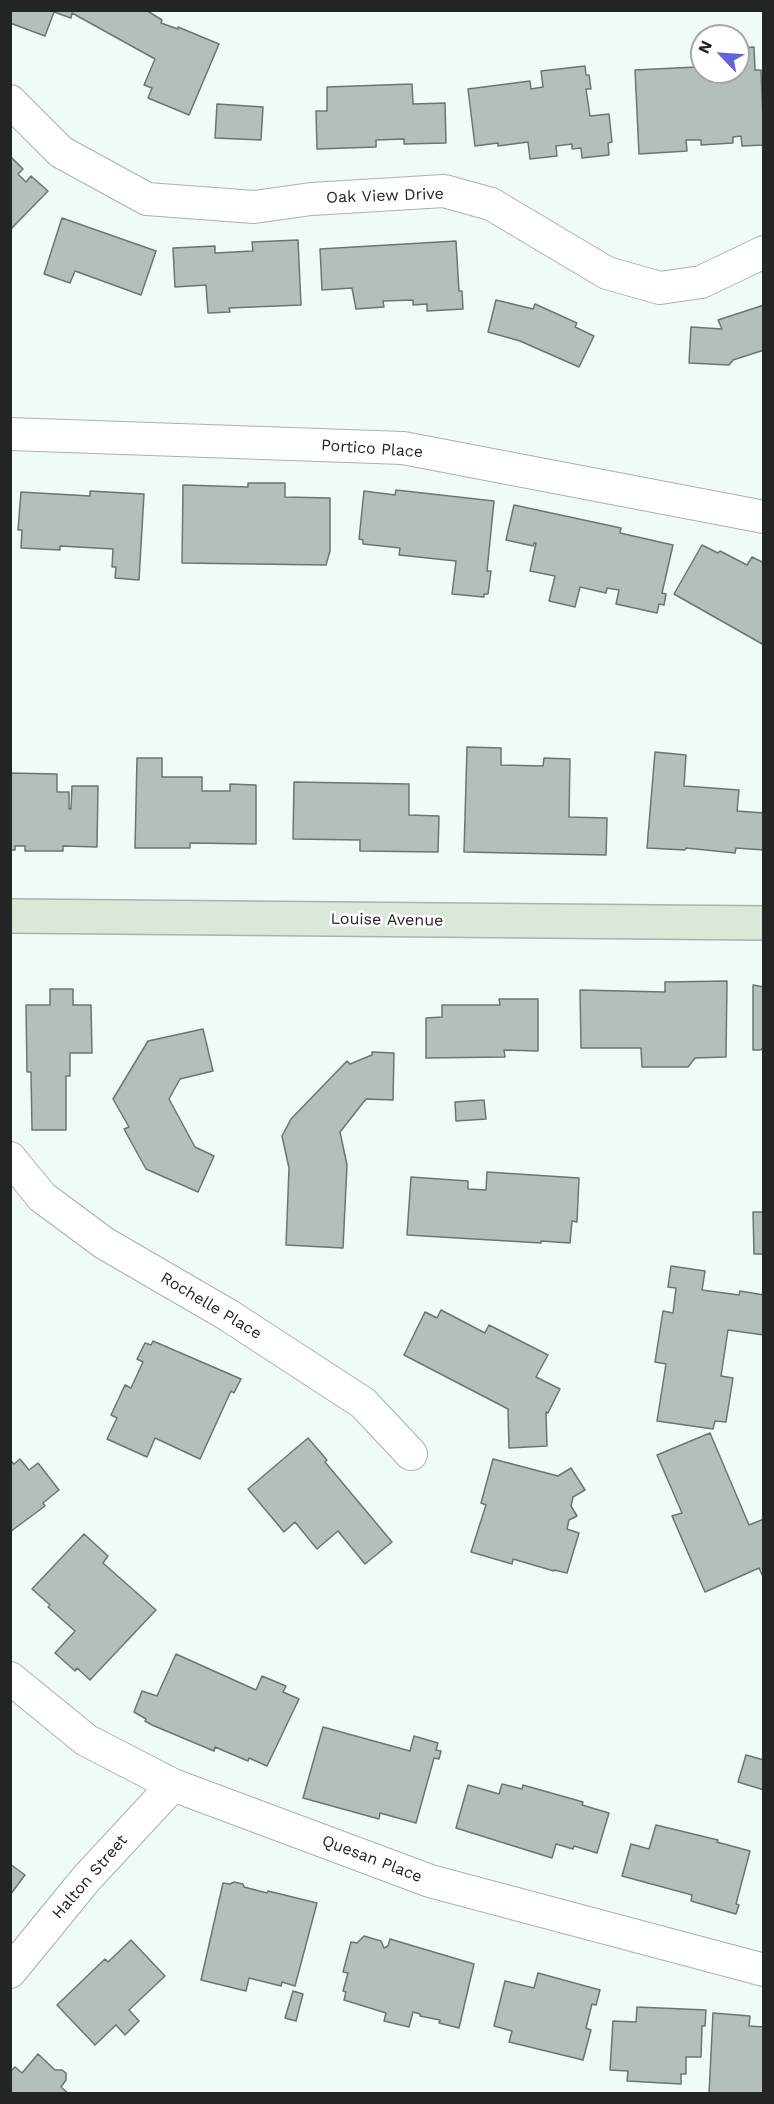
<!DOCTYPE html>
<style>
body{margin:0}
#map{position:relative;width:774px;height:2104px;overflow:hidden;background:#f0faf6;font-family:"Work Sans",sans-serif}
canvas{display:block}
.frame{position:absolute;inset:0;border:12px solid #212523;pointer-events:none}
.north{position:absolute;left:690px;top:24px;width:60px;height:60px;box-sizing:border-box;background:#fff;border:2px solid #a6a8a7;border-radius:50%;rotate:295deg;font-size:16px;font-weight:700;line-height:24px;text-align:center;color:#212523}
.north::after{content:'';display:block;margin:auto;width:21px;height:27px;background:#6364dd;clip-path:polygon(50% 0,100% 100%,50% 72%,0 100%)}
</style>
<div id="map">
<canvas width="774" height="2104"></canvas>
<div class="frame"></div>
<div class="north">N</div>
</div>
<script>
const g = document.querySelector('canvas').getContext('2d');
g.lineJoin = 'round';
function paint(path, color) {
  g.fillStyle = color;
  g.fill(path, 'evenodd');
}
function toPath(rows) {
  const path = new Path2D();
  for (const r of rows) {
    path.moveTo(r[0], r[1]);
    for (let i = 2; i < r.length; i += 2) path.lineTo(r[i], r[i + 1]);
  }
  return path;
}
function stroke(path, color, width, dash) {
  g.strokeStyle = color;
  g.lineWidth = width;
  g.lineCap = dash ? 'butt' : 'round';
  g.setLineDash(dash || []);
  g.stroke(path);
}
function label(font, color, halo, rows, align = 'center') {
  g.font = font + ' "Work Sans",sans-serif';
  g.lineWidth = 5;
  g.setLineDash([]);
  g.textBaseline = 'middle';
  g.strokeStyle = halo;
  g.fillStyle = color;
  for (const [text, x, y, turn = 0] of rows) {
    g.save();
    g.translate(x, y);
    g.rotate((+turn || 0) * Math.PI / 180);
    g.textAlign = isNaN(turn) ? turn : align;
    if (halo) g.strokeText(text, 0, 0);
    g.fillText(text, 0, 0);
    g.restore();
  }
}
const building = toPath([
 [10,10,146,10,162,20,161,23,178,29,178,27,219,44,189,115,148,98,152,88,144,85,155,59,72,13,71,18,54,12,45,36,10,23,10,10],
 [754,47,755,70,761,70,764,145,742,146,741,136,733,137,733,143,701,145,701,140,686,140,687,151,639,154,635,70,696,67,695,62,702,62,702,72,738,72,738,48,754,47],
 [585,66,586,75,589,75,591,89,586,89,590,116,609,114,612,142,608,143,609,155,582,158,581,148,572,149,572,144,556,146,557,156,530,159,528,142,498,146,498,143,475,146,468,89,530,81,531,89,543,87,541,71,585,66],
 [412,84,413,104,445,103,446,143,404,144,404,139,376,140,376,147,317,149,316,111,327,111,327,87,412,84],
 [217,104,263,107,261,140,215,138,217,104],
 [10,156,23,169,18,174,26,182,31,176,48,191,10,230,10,156],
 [62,218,156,251,141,295,75,271,70,283,44,274,62,218],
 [298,240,301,305,229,308,230,312,208,313,206,285,175,287,173,248,215,246,215,253,253,251,252,242,298,240],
 [456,241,459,291,462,291,463,309,427,311,427,304,413,305,413,300,383,301,384,307,356,309,352,288,322,290,320,249,456,241],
 [496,300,533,309,535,304,577,323,575,327,594,336,579,367,520,341,488,332,496,300],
 [764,305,764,350,733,360,729,365,689,363,691,327,722,329,718,320,764,305],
 [248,483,285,483,285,497,330,498,330,551,326,565,182,563,183,485,248,487,248,483],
 [396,490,494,501,487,571,491,571,488,594,484,594,484,597,452,594,456,561,399,555,400,548,363,544,363,540,359,539,364,491,395,495,396,490],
 [90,491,144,494,139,580,115,578,116,567,112,567,113,549,60,546,60,550,21,548,22,530,18,530,21,492,90,496,90,491],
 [514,505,621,528,620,533,673,545,662,593,666,594,664,605,659,604,657,613,616,604,619,590,607,588,606,593,580,587,575,607,549,601,555,576,530,571,536,543,534,543,533,546,506,540,514,505],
 [702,545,718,553,720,551,747,565,752,557,764,563,764,645,674,594,702,545],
 [467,747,501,748,501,765,543,766,544,758,570,759,569,817,607,818,606,855,464,852,467,747],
 [655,752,686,755,684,786,739,790,737,811,764,813,764,850,736,848,735,853,686,848,685,850,647,848,655,752],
 [137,758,162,758,162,777,202,777,202,791,230,791,230,784,256,785,256,844,190,843,190,848,135,848,137,758],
 [10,773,57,774,57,792,69,792,69,809,71,809,72,786,98,786,97,847,63,846,63,851,25,851,25,846,15,846,15,850,10,850,10,773],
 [294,782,409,784,409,815,439,816,438,852,360,851,360,840,293,839,294,782],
 [727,981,726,1057,695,1058,688,1067,642,1067,641,1048,581,1048,580,990,665,992,665,982,727,981],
 [753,985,764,987,764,1048,760,1050,753,1050,753,985],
 [50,989,73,989,73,1005,91,1005,92,1053,70,1053,70,1076,66,1076,66,1130,32,1130,31,1072,27,1072,26,1005,50,1005,50,989],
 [499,999,538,999,538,1051,504,1050,505,1057,426,1058,426,1018,442,1017,442,1005,500,1005,499,999],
 [203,1029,213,1071,180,1079,169,1099,195,1147,214,1156,198,1192,146,1169,124,1129,129,1127,113,1099,148,1041,203,1029],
 [372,1052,394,1053,393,1100,366,1099,340,1132,347,1165,343,1248,286,1245,289,1168,282,1136,291,1119,347,1061,350,1064,372,1055,372,1052],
 [484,1100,486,1119,456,1121,455,1102,484,1100],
 [487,1172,579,1178,577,1222,572,1221,570,1243,541,1241,541,1243,407,1235,411,1177,468,1181,468,1189,486,1190,487,1172],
 [753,1212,764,1212,764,1254,754,1254,753,1212],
 [671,1266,705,1271,702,1290,739,1295,740,1291,764,1295,764,1335,728,1330,721,1376,733,1378,726,1422,715,1421,713,1429,657,1421,666,1364,655,1362,663,1311,673,1313,676,1288,668,1287,671,1266],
 [441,1310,485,1333,489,1325,548,1355,536,1377,560,1389,548,1413,546,1412,547,1446,509,1448,508,1409,404,1355,425,1312,437,1318,441,1310],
 [153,1341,241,1379,234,1393,231,1391,200,1459,155,1438,147,1457,107,1439,117,1418,111,1415,125,1385,131,1388,143,1362,137,1359,145,1343,151,1345,153,1341],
 [710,1433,749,1525,764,1519,764,1579,759,1568,705,1592,672,1516,682,1513,657,1455,710,1433],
 [308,1438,327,1460,325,1462,392,1542,365,1564,338,1531,317,1549,295,1522,284,1532,248,1489,308,1438],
 [20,1459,29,1470,38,1463,59,1490,43,1503,45,1506,10,1532,10,1460,14,1464,20,1459],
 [493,1459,558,1476,571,1468,585,1490,573,1497,571,1506,577,1516,569,1520,567,1529,579,1533,567,1573,554,1570,554,1571,513,1559,512,1564,471,1552,486,1505,481,1503,493,1459],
 [84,1534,108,1556,103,1563,156,1610,90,1680,77,1668,75,1671,55,1653,75,1631,48,1607,50,1605,32,1589,84,1534],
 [176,1654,256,1690,262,1676,286,1686,283,1692,299,1699,267,1766,249,1758,248,1761,215,1747,214,1751,152,1725,145,1721,146,1719,134,1712,142,1691,157,1696,176,1654],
 [323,1727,410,1751,414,1736,438,1743,436,1750,441,1751,439,1759,434,1758,416,1823,380,1813,379,1819,303,1798,323,1727],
 [746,1755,764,1760,764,1790,738,1782,746,1755],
 [502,1784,522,1789,523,1785,583,1802,582,1805,609,1813,597,1853,574,1846,573,1849,556,1844,552,1858,456,1828,468,1785,499,1794,502,1784],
 [656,1825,718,1840,717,1842,750,1851,736,1904,739,1905,736,1914,691,1901,692,1895,622,1876,631,1844,649,1849,656,1825],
 [10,1864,25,1875,10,1895,10,1864],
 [234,1882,243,1884,244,1887,267,1893,268,1891,317,1903,295,1986,282,1982,281,1986,249,1978,246,1991,201,1980,223,1883,230,1884,234,1882],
 [364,1936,381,1941,384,1948,388,1946,390,1939,474,1964,459,2028,439,2023,440,2020,420,2016,420,2014,413,2012,409,2027,384,2021,386,2013,344,2000,346,1992,343,1991,348,1973,343,1972,351,1942,357,1943,364,1936],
 [131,1940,165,1976,129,2010,139,2021,125,2035,116,2025,95,2045,57,2005,105,1959,108,1962,131,1940],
 [538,1973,600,1990,596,2005,592,2004,586,2028,591,2030,583,2060,509,2042,512,2031,494,2026,505,1981,534,1988,538,1973],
 [293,1991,303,1994,296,2021,285,2018,293,1991],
 [637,2007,706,2010,705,2026,702,2026,701,2057,686,2057,686,2074,681,2074,681,2084,627,2081,628,2071,610,2070,613,2021,636,2022,637,2007],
 [713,2013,750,2016,749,2026,764,2027,764,2094,709,2094,713,2013],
 [38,2054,55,2070,62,2070,66,2073,66,2080,61,2087,69,2094,10,2094,10,2072,15,2067,22,2073,38,2054]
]);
const street = toPath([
 [10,101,61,152,147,199,254,207,311,199,444,191,491,204,607,273,660,288,701,282,764,252],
 [10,434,403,448,764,517],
 [10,1158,42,1197,104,1243,228,1315,363,1403,411,1454],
 [10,1678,86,1740,173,1785,430,1881,764,1970],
 [10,1972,86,1879,173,1785]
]);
const secondary = toPath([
 [10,916,764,923]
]);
const streetNames = [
 ["Oak View Drive",385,196,-2],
 ["Portico Place",372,449,4],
 ["Louise Avenue",387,920,1],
 ["Rochelle Place",211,1306,31],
 ["Quesan Place",372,1859,21],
 ["Halton Street",90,1877,-49]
];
paint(building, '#b3bebd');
stroke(building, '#6b7574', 1.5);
stroke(street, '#a9b2ae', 34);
stroke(secondary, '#a9b2ae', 36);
stroke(street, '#fff', 32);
stroke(secondary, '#d9e8d9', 33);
label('16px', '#212523', '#fff', streetNames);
</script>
